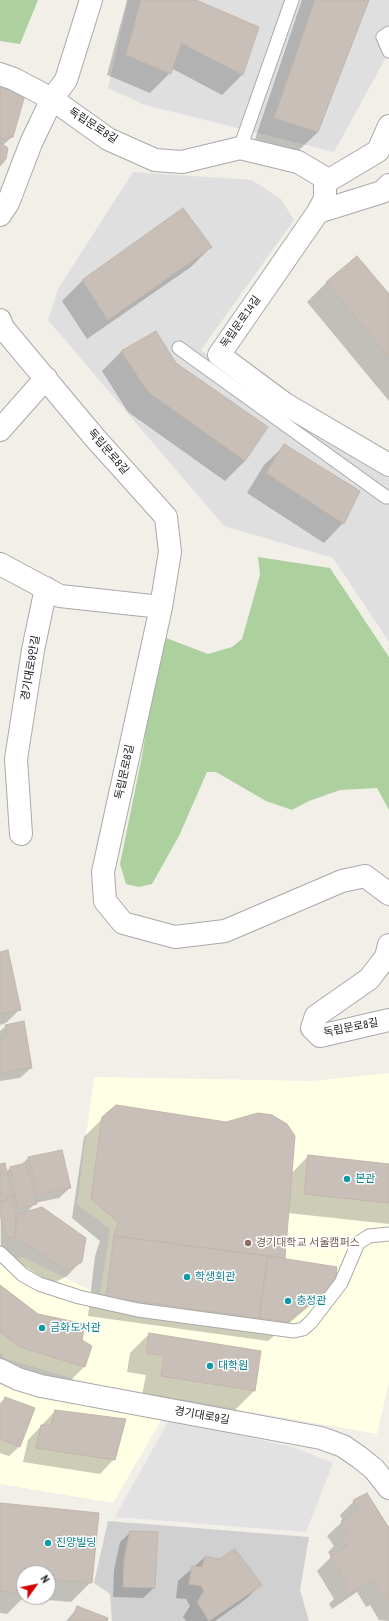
<!DOCTYPE html>
<meta charset="utf-8">
<style>
body{margin:0}
#map{position:relative;width:389px;height:1621px;overflow:hidden;background:#f2efe9;font-family:"Archivo Narrow",sans-serif}
canvas{display:block}
.north{position:absolute;left:16px;top:1565px;width:40px;height:40px;box-sizing:border-box;background:#fff;border:1px solid #a7a7a7;border-radius:50%;rotate:57deg;font-size:11px;font-weight:700;line-height:16px;text-align:center;color:#222}
.north::after{content:'';display:block;margin:auto;width:14px;height:18px;background:#d40000;clip-path:polygon(50% 0,100% 100%,50% 72%,0 100%)}
</style>
<div id="map">
<canvas width="389" height="1621"></canvas>
<div class="north">N</div>
</div>
<script>
const g = document.querySelector('canvas').getContext('2d');
g.lineJoin = 'round';
function paint(path, color) {
  g.fillStyle = color;
  g.fill(path, 'evenodd');
}
function toPath(rows) {
  const path = new Path2D();
  for (const r of rows) {
    path.moveTo(r[0], r[1]);
    for (let i = 2; i < r.length; i += 2) path.lineTo(r[i], r[i + 1]);
  }
  return path;
}
function stroke(path, color, width, dash) {
  g.strokeStyle = color;
  g.lineWidth = width;
  g.lineCap = dash ? 'butt' : 'round';
  g.setLineDash(dash || []);
  g.stroke(path);
}
function label(font, color, halo, rows, align = 'center') {
  g.font = font + ' "Archivo Narrow","Noto Sans KR",sans-serif';
  g.lineWidth = 3;
  g.setLineDash([]);
  g.textBaseline = 'middle';
  g.strokeStyle = halo;
  g.fillStyle = color;
  for (const [text, x, y, turn = 0] of rows) {
    g.save();
    g.translate(x, y);
    g.rotate((+turn || 0) * Math.PI / 180);
    g.textAlign = isNaN(turn) ? turn : align;
    if (halo) g.strokeText(text, 0, 0);
    g.fillText(text, 0, 0);
    g.restore();
  }
}
const residential = toPath([
 [128,0,389,0,389,52,334,152,145,105,108,88],
 [133,172,252,180,281,199,294,220,201,350,299,425,389,478,389,642,333,558,224,526,48,320,58,289]
]);
const education = toPath([
 [389,1073,389,1381,377,1434,89,1383,6,1359,0,1353,0,1260,23,1257,100,1295,110,1229,77,1204,94,1077,312,1081],
 [0,1385,47,1400,143,1410,163,1417,113,1503,0,1484]
]);
const religious = toPath([
 [108,1521,309,1537,300,1590,309,1621,112,1621,110,1594,94,1583]
]);
const forest = toPath([
 [0,0,38,0,20,44,0,41],
 [258,557,330,568,389,657,389,810,377,788,340,790,309,801,292,810,266,801,216,772,207,772,179,836,152,884,139,887,126,884,120,864,142,756,161,636,208,654,232,647,242,639,260,575]
]);
const parking = toPath([
 [169,1420,293,1447,333,1463,306,1532,115,1517]
]);
const shadow = toPath([
 [127,0,194,0,258,28,242,75,222,95,171,68,170,73,150,93,107,75],
 [302,0,368,0,318,132,297,152,255,139],
 [3,85,12,137,3,145,0,165,0,88],
 [183,209,211,247,191,267,87,339,62,301,82,281],
 [327,282,389,295,389,401,307,302],
 [122,351,176,363,266,427,245,461,225,481,128,412,102,371],
 [284,446,343,523,324,543,247,493,264,465],
 [0,953,20,1009,6,1023,0,1025],
 [6,1026,31,1068,20,1078,0,1081,0,1031],
 [103,1118,291,1174,308,1156,389,1165,389,1224,288,1213,284,1259,334,1283,314,1302,268,1341,88,1316,95,1256,100,1241,72,1218,84,1137],
 [28,1158,70,1188,59,1198,35,1203,27,1212,81,1261,67,1276,52,1284,1,1251,0,1165,6,1172,10,1168,21,1165],
 [0,1287,38,1315,90,1347,84,1367,65,1386,0,1365],
 [149,1334,260,1352,254,1391,235,1410,142,1395,146,1375,127,1372,130,1353],
 [5,1398,20,1446,9,1456,0,1453,0,1403],
 [55,1411,114,1459,100,1474,23,1462,28,1440],
 [354,1501,389,1530,389,1621,379,1620,370,1605,366,1607,357,1592,332,1609,329,1604,334,1599,317,1571,331,1557,328,1552,334,1546,327,1536,343,1521,340,1515],
 [0,1504,91,1582,71,1602,23,1598,7,1614,0,1613],
 [24,1573,48,1573,48,1597,24,1597],
 [131,1532,154,1588,143,1598,113,1597,114,1570,120,1542],
 [205,1557,260,1585,246,1599,215,1621,186,1621,183,1617,190,1606,186,1599,176,1598,178,1581],
 [78,1607,106,1621,66,1621]
]);
const building = toPath([
 [141,0,196,0,259,27,243,75,181,43,171,74,126,55,141,0],
 [315,0,369,0,318,132,274,118,315,0],
 [3,83,25,95,13,137,0,139,0,88,3,83],
 [0,142,8,148,6,159,0,166,0,142],
 [183,208,212,247,108,320,82,280,183,208],
 [357,256,389,294,389,357,326,282,357,256],
 [156,331,176,363,268,427,245,461,148,392,121,351,156,331],
 [284,444,360,491,344,524,266,473,284,444],
 [8,950,21,1010,0,1014,0,952,8,950],
 [24,1021,32,1068,0,1073,0,1039,5,1038,7,1032,5,1025,24,1021],
 [116,1105,226,1122,258,1113,272,1115,287,1124,295,1136,285,1258,114,1236,118,1222,91,1199,102,1117,116,1105],
 [62,1150,71,1188,38,1195,28,1157,62,1150],
 [308,1155,389,1164,389,1203,304,1194,308,1155],
 [5,1163,12,1195,7,1197,8,1200,0,1202,0,1164,5,1163],
 [26,1163,37,1204,18,1209,10,1167,26,1163],
 [12,1195,16,1212,15,1237,6,1238,0,1214,0,1202,8,1200,7,1197,12,1195],
 [42,1207,86,1238,82,1262,67,1271,15,1237,18,1214,42,1207],
 [114,1236,268,1256,259,1318,106,1297,114,1236],
 [268,1256,337,1267,335,1284,288,1322,259,1318,268,1256],
 [0,1285,38,1314,85,1324,82,1340,92,1346,85,1367,20,1347,0,1332,0,1285],
 [149,1333,261,1351,255,1391,161,1376,164,1356,146,1353,149,1333],
 [5,1397,35,1408,20,1447,0,1439,0,1409,5,1397],
 [55,1410,126,1419,115,1460,36,1448,41,1425,51,1425,55,1410],
 [367,1493,389,1528,389,1600,384,1592,381,1594,372,1579,346,1596,343,1589,348,1585,330,1556,347,1546,341,1537,348,1532,341,1521,359,1510,353,1500,367,1493],
 [0,1503,99,1513,92,1583,48,1579,48,1573,24,1573,24,1594,0,1591,0,1503],
 [130,1531,158,1532,155,1588,123,1587,124,1559,130,1531],
 [235,1549,262,1585,209,1621,197,1602,204,1591,201,1586,189,1584,192,1566,202,1567,205,1556,219,1559,235,1549],
 [77,1606,108,1618,107,1621,71,1621,77,1606]
]);
const service = toPath([
 [389,33,383,37,389,51],
 [240,148,292,0],
 [179,348,386,497,389,497],
 [0,1253,23,1275,39,1284,79,1297,138,1310,294,1331,303,1329,311,1322,341,1283,358,1243,369,1236,389,1234]
]);
const minor = toPath([
 [0,74,14,79,52,99,108,139,155,160,182,162,240,148,298,162,325,178,325,199,318,212,219,355,285,404,389,465],
 [326,182,378,151,389,126],
 [318,212,382,192,389,185],
 [0,215,8,203,31,143,52,99,66,80,91,0],
 [0,320,3,328,95,438,166,517,170,552,161,607,103,872,105,901,123,923,175,937,225,931,342,881,365,876,389,894],
 [0,430,46,378],
 [0,564,60,596,161,607],
 [21,834,16,759,33,650,46,588],
 [389,945,386,957,369,979,316,1016,312,1028,320,1036,389,1020],
 [0,1370,18,1379,41,1386,321,1438,343,1446,359,1457,374,1469,389,1488]
]);
const markers = [
 [347,1179,4,"#0f9aa8"],
 [248,1243,4,"#8d6e63"],
 [187,1277,4,"#0f9aa8"],
 [288,1301,4,"#0f9aa8"],
 [42,1328,4,"#0f9aa8"],
 [210,1366,4,"#0f9aa8"],
 [48,1543,4,"#0f9aa8"]
];
const streetNames = [
 ["독립문로8길",93,126,33],
 ["독립문로14길",241,322,-55],
 ["독립문로8길",108,452,49],
 ["경기대로9안길",31,668,-80],
 ["독립문로8길",125,772,-78],
 ["독립문로8길",351,1028,-11],
 ["경기대로9길",202,1416,10]
];
const cultureNames = [
 ["본관",355,1179],
 ["학생회관",195,1277],
 ["충정관",296,1301],
 ["금화도서관",50,1328],
 ["대학원",218,1366],
 ["진양빌딩",56,1543]
];
const educationNames = [
 ["경기대학교 서울캠퍼스",256,1243]
];
paint(residential, '#e0dfdf');
paint(education, '#ffffe5');
paint(religious, '#d0d0d0');
paint(forest, '#add19e');
paint(parking, '#e2e2e2');
paint(shadow, '#0003');
paint(building, '#c7bfb8');
stroke(building, '#c4b6ab', 1);
stroke(service, '#a9a9a9', 15);
stroke(minor, '#a9a9a9', 24);
stroke(service, '#fff', 13);
stroke(minor, '#fff', 22);
for (const [x, y, r, color] of markers) {
  const dot = new Path2D();
  dot.arc(x, y, r, 0, 2 * Math.PI);
  g.fillStyle = color;
  g.fill(dot);
  stroke(dot, '#fff', 1.5);
}
label('11px', '#222', '#fff', streetNames);
label('11px', '#0d838f', '#fff', cultureNames, 'left');
label('11px', '#785e54', '#fff', educationNames, 'left');
</script>
